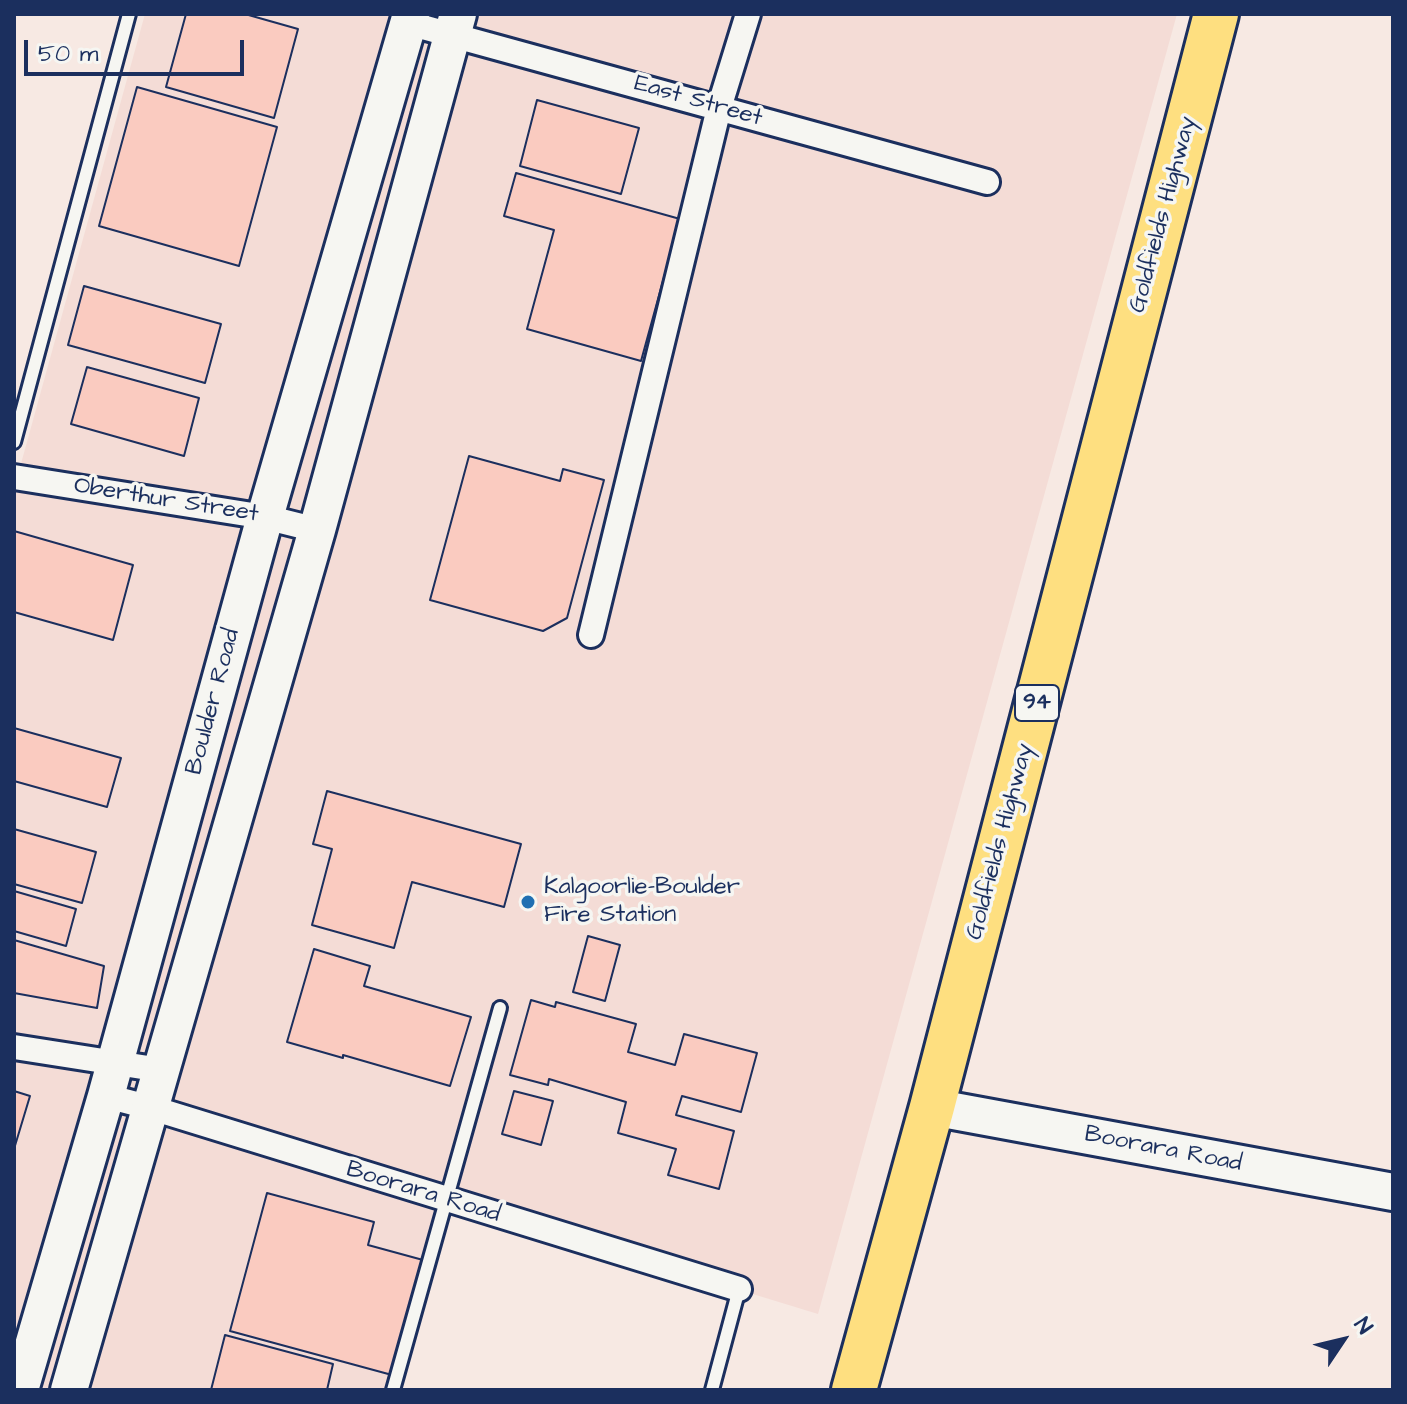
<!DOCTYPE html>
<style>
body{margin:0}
#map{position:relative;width:1407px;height:1404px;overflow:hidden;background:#f7e9e3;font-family:"Architects Daughter",sans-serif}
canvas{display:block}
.frame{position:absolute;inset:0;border:16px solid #1b2f5e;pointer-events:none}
.north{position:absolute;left:1303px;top:1300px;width:80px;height:80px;-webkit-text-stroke:6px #f6f6f2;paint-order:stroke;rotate:55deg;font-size:22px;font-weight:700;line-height:32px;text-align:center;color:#1b2f5e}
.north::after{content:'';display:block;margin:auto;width:28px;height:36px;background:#1b2f5e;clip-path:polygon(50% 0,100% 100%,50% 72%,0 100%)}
.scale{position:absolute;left:24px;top:40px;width:220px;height:36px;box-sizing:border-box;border:4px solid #1b2f5e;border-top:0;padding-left:10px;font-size:24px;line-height:28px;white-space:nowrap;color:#1b2f5e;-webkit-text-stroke:6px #f6f6f2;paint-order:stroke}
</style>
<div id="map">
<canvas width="1407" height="1404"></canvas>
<div class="frame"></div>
<div class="north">N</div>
<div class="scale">50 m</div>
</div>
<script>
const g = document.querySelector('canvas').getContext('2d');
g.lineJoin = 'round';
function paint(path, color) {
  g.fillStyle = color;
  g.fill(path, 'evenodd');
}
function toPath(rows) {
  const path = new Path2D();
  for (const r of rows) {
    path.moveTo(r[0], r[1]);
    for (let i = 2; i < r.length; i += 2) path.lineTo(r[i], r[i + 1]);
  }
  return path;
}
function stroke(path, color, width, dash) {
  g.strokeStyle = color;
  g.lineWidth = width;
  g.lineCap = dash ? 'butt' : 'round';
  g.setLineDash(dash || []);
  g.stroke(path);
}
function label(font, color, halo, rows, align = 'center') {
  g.font = font + ' "Architects Daughter",sans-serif';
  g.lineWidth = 7;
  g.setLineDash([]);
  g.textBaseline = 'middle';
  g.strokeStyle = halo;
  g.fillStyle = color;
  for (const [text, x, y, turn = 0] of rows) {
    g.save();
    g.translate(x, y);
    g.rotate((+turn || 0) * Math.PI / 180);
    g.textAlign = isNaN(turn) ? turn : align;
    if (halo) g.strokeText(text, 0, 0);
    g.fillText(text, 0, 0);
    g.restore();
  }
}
const built = toPath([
 [145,14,1177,14,818,1314,446,1200,393,1390,14,1390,14,489]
]);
const building = toPath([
 [186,14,245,14,298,29,274,118,166,87,186,14],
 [137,87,277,127,239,266,99,226,137,87],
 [537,100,639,128,621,194,520,166,537,100],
 [516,173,680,219,641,361,527,329,554,230,504,216,516,173],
 [84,286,221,324,205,383,68,345,84,286],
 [87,367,199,398,184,456,71,424,87,367],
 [469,456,560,481,563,469,604,480,567,618,543,631,430,600,469,456],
 [14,531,133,565,113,640,14,612,14,531],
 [14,728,121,758,107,807,14,781,14,728],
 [327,791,521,844,504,907,412,882,394,948,312,925,332,849,313,844,327,791],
 [14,829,96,852,82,903,14,884,14,829],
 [14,891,76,909,66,946,14,931,14,891],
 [588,936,620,945,605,1001,573,992,588,936],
 [14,940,104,966,97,1008,14,993,14,940],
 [314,949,370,966,364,986,471,1017,450,1086,343,1055,343,1058,287,1042,314,949],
 [531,1000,555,1007,556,1002,636,1024,628,1052,675,1065,684,1034,757,1053,741,1112,682,1096,676,1115,734,1131,719,1189,668,1175,676,1149,618,1133,626,1102,549,1079,548,1085,510,1075,531,1000],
 [14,1091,30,1096,14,1149,14,1091],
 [514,1091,553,1101,541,1145,502,1134,514,1091],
 [267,1193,374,1222,368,1245,423,1260,392,1375,230,1331,267,1193],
 [225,1335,333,1364,327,1390,211,1390,225,1335]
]);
const lane = toPath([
 [14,442,129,14],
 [393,1390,500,1008],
 [712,1390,739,1289]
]);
const street = toPath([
 [408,23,987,182],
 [14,477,265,517,317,530],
 [591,635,719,108,748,14],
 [14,1047,161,1070],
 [106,1096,152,1108,739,1289]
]);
const secondary = toPath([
 [932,1107,1393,1192],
 [20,1390,106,1096,265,517,411,14],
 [69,1390,317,530,458,14]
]);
const highway = toPath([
 [854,1390,932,1107,1216,14]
]);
const markers = [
 [528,902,8,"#1f6fb2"]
];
const shields = [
 [1037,703,44]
];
const shieldNames = [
 ["94",1037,703]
];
const streetNames = [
 ["East Street",698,102,16],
 ["Goldfields Highway",1164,215,-75],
 ["Oberthur Street",166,501,9],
 ["Boulder Road",214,702,-75],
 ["Goldfields Highway",1001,842,-75],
 ["Boorara Road",1163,1150,11],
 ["Boorara Road",423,1193,17]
];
const poiNames = [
 ["Kalgoorlie-Boulder",544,888],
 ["Fire Station",544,916]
];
paint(built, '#f4dcd6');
paint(building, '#facbc0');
stroke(building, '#1b2f5e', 2);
stroke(lane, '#1b2f5e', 18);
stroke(street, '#1b2f5e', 30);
stroke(secondary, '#1b2f5e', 42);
stroke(highway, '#1b2f5e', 50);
stroke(lane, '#f6f6f2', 12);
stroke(street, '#f6f6f2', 24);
stroke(secondary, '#f6f6f2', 36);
stroke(highway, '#fedf80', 44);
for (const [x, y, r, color] of markers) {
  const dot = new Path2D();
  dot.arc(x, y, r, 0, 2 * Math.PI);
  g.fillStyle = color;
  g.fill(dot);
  stroke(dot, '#f6f6f2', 3);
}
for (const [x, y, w] of shields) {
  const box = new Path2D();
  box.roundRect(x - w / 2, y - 18, w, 36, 6);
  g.fillStyle = '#f6f6f2';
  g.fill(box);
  stroke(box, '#1b2f5e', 2);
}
label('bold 22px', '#1b2f5e', null, shieldNames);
label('24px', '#1b2f5e', '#f6f6f2', streetNames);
label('24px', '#1b2f5e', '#f6f6f2', poiNames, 'left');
</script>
